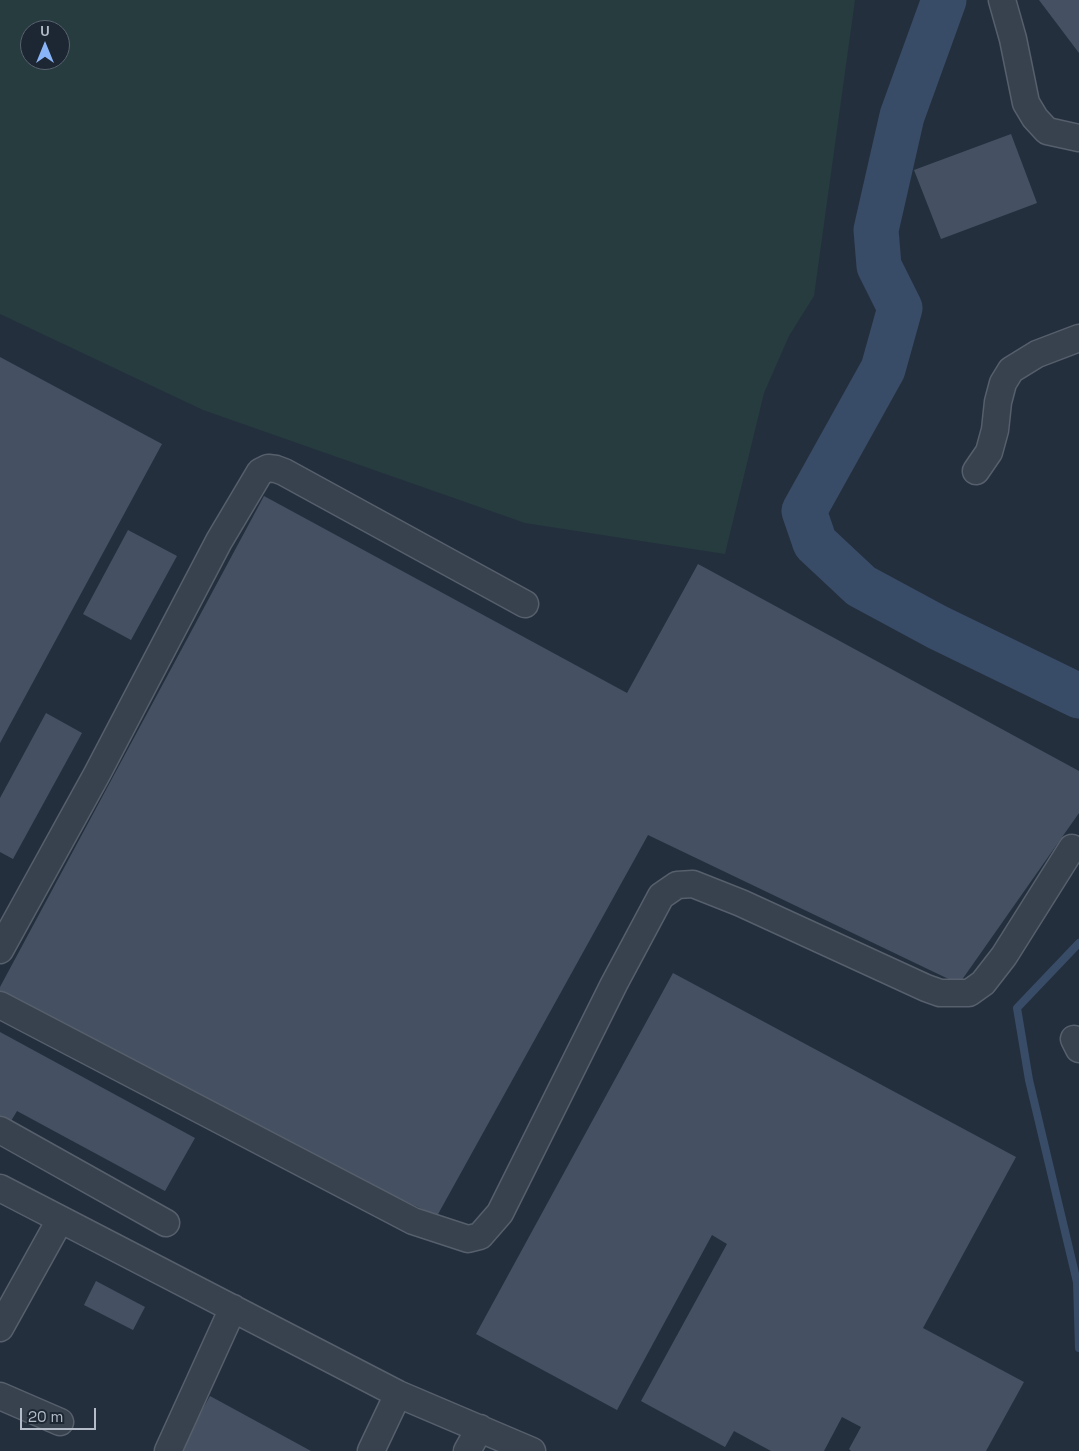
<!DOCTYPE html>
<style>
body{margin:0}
#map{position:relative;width:1079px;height:1451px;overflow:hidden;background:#242f3e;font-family:"Space Grotesk",sans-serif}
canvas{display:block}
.north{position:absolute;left:20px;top:20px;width:50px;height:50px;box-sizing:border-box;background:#1d2633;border:1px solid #59626f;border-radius:50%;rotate:0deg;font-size:14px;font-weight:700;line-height:20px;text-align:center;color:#b4bcc9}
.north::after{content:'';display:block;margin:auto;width:18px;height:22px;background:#8ab4f8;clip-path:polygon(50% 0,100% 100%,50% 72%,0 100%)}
.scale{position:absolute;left:20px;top:1408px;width:76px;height:22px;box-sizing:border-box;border:2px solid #b4bcc9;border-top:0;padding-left:6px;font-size:15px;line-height:18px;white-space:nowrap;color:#b4bcc9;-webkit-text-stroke:4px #1d2633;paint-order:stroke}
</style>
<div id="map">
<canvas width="1079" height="1451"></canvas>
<div class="north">U</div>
<div class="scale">20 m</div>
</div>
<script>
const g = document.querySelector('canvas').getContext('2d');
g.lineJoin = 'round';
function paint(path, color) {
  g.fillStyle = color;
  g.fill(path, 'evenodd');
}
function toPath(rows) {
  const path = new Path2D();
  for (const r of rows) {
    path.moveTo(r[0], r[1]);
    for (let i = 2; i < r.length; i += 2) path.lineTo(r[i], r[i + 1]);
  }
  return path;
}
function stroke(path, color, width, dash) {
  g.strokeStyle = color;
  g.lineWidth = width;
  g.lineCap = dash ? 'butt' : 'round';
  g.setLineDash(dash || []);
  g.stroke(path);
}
const green = toPath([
 [0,0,855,0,814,296,789,336,764,393,725,554,525,523,203,410,0,314],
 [30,30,60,30,60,60,30,60]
]);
const stream = toPath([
 [1079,943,1017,1008,1029,1080,1077,1282,1079,1348]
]);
const river = toPath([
 [944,0,902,116,876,230,879,266,900,308,883,369,804,511,815,543,861,586,937,627,1079,696]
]);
const building = toPath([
 [1039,0,1079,0,1079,53],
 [1011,134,1037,203,941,239,914,170],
 [0,357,162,444,0,743],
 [264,496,627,693,698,564,1079,771,1079,813,959,984,648,835,437,1216,392,1195,0,995,0,987],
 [128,530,177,556,131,640,83,614],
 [46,713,82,733,13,859,0,852,0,798],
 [673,973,1016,1157,923,1328,1024,1382,986,1451,851,1451,849,1449,861,1427,842,1417,824,1451,771,1451,734,1431,725,1447,641,1401,727,1244,712,1235,617,1410,476,1334],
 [0,1032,195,1138,165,1191,17,1111,8,1126,0,1122],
 [96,1281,145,1307,133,1330,84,1305],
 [210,1396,311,1451,179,1451]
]);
const minor = toPath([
 [1002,0,1013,39,1026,103,1035,118,1047,131,1079,138],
 [976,471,989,452,995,430,998,402,1003,383,1011,370,1037,354,1079,338],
 [0,950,97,774,219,541,260,472,268,468,276,469,284,472,525,604],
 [0,1005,413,1221,468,1239,480,1236,500,1213,614,984,661,896,677,885,693,884,741,903,926,988,940,993,969,993,983,983,1004,956,1072,848],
 [1074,1039,1079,1049],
 [0,1130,166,1223],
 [0,1188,398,1394,532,1451],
 [0,1328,60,1220],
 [0,1396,60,1422],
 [168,1451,233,1308],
 [371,1451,398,1394],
 [467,1451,480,1428]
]);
paint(green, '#263c3f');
stroke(stream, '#394c67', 8);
stroke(river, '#394c67', 45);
paint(building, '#455162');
stroke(minor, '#565f6c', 29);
stroke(minor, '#38414e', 26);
</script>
